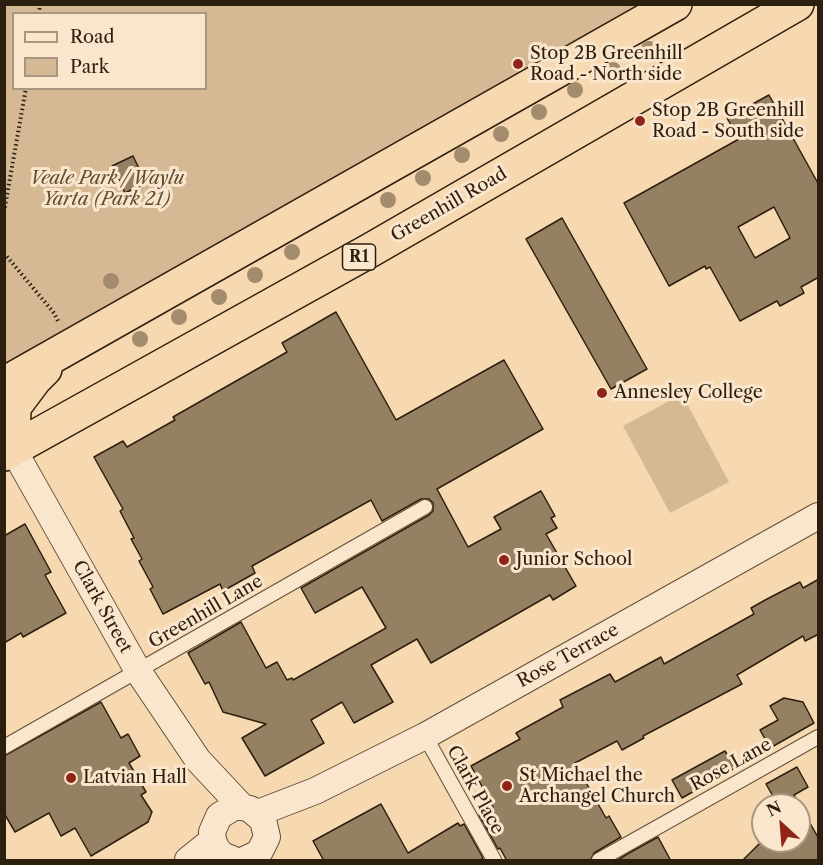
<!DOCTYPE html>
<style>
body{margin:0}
#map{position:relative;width:823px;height:865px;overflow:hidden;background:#f7d9b1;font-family:"Libre Caslon Text",serif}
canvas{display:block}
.frame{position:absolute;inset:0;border:6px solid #2d1f0e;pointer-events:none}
.legend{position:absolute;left:12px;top:12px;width:195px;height:78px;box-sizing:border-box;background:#fae6cc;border:2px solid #a89680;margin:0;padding:8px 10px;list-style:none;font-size:18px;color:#2d1f0e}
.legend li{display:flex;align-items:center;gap:12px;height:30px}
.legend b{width:30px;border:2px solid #a89680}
.north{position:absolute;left:751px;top:793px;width:60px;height:60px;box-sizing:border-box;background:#fae6cc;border:2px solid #a89680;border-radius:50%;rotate:334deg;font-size:16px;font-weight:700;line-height:24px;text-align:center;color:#2d1f0e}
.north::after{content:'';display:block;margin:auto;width:21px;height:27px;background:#8f2418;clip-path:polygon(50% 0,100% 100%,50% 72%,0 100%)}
</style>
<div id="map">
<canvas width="823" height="865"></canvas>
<div class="frame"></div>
<ul class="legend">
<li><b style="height:8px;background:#fae6cc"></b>Road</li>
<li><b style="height:16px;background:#d5b995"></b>Park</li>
</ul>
<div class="north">N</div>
</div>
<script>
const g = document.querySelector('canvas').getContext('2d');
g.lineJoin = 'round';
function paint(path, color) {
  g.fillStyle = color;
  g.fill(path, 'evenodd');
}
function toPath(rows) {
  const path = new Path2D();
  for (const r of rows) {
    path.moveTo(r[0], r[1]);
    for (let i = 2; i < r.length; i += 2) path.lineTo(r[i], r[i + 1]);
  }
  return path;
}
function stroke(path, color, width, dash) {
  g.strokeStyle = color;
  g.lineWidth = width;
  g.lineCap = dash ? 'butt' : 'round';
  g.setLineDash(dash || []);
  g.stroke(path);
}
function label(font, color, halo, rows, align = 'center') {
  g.font = font + ' "Libre Caslon Text",serif';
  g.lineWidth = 6;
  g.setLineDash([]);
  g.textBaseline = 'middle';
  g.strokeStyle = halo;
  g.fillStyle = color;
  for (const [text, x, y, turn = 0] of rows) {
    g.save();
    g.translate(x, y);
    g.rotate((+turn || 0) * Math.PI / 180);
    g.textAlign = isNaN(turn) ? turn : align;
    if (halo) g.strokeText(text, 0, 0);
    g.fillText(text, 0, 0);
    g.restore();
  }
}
const green = toPath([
 [5,5,638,5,449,114,5,364],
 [14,14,206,14,206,88,14,88],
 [682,394,729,482,670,513,623,426]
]);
const building = toPath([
 [769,95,819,185,819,277,801,287,804,293,780,306,777,301,740,321,710,267,706,269,705,266,669,286,624,203,739,139,727,118,769,95],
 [774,207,790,238,755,258,738,227,774,207],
 [133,156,146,183,125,193,112,166,133,156],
 [562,218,647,369,611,389,526,239,562,218],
 [336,312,396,420,504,360,543,429,437,489,468,547,501,529,494,517,541,491,555,516,551,518,557,528,546,534,576,586,553,600,550,595,431,663,417,639,371,665,393,702,354,723,342,702,311,720,324,743,265,776,242,738,266,724,223,712,209,682,205,684,188,653,241,622,266,668,277,662,287,680,292,678,293,680,386,628,362,587,315,613,301,588,429,515,433,511,433,503,429,499,421,499,382,521,371,500,252,566,255,573,223,591,220,584,163,614,150,589,153,587,139,561,142,559,131,539,134,538,120,511,123,509,94,457,123,441,127,447,175,420,173,417,287,352,282,343,336,312],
 [25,524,51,572,45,575,66,613,23,637,21,633,4,643,4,536,25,524],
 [819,579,819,634,805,641,803,636,737,675,742,684,643,736,644,738,622,750,617,741,575,763,606,818,609,816,621,837,594,853,590,861,507,861,500,848,498,849,479,815,493,807,471,766,520,739,516,733,563,707,560,700,610,674,615,682,661,657,664,664,754,614,751,608,767,599,800,582,803,588,819,579],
 [784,698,803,702,814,723,770,748,760,730,778,720,770,706,784,698],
 [101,702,121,738,128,734,140,756,129,763,146,792,141,795,152,812,148,822,91,856,75,828,61,836,49,813,15,832,4,813,4,756,101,702],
 [725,751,735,768,682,798,672,780,725,751],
 [797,767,808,787,794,795,819,839,819,861,742,861,762,841,799,841,799,805,778,805,766,784,797,767],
 [381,804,408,853,458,823,460,826,464,824,483,858,479,861,324,861,313,841,381,804],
 [658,837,671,861,616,861,629,853,658,837]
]);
const path = toPath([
 [39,14,40,4],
 [4,212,26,88],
 [4,253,54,313,59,323]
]);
const lane = toPath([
 [425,736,494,860],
 [4,747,425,507],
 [599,860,818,737]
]);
const street = toPath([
 [13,449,138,671,198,760,242,807],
 [258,813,315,791,425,736,818,516],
 [188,860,213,840],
 [234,860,222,855,216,848,213,840,212,832,219,816,234,807,242,807,250,809,263,820,267,837,259,853,244,860]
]);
const highway = toPath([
 [4,384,675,4],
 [13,449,14,407,35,379,45,369],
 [4,454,369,251,797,4]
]);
const trees = [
 [649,49],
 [613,70],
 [575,90],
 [539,112],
 [501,134],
 [462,155],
 [423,178],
 [388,200],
 [292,252],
 [255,275],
 [111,281],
 [219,297],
 [179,317],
 [140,339]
];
const markers = [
 [518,64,6,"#8f2418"],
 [640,121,6,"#8f2418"],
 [602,393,6,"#8f2418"],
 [504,560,6,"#8f2418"],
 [71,778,6,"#8f2418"],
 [507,786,6,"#8f2418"]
];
const shields = [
 [359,257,33]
];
const shieldNames = [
 ["R1",359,257]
];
const poiNames = [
 ["Stop 2B Greenhill",530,54],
 ["Road - North side",530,75],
 ["Stop 2B Greenhill",652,111],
 ["Road - South side",652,132],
 ["Annesley College",614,393],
 ["Junior School",516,560],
 ["St Michael the",519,776],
 ["Archangel Church",519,797],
 ["Latvian Hall",83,778]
];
const parkNames = [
 ["Veale Park / Waylu",107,179],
 ["Yarta (Park 21)",107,200]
];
const streetNames = [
 ["Greenhill Road",449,205,-30],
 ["Clark Street",102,607,61],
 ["Greenhill Lane",206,612,-30],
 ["Rose Terrace",568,656,-29],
 ["Rose Lane",731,765,-29],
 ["Clark Place",475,790,61]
];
paint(green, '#d5b995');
paint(building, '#968063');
stroke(building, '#2d1f0e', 1.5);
stroke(lane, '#604e37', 16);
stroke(street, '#604e37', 28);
stroke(highway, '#2d1f0e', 36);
stroke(path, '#2d1f0e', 4, [1.5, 3]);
stroke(lane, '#fae6cc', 14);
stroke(street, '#fae6cc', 26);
stroke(highway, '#f7d9b1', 33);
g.fillStyle = '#a38c6d';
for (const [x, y] of trees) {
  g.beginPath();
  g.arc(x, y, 8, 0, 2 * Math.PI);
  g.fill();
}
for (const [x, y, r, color] of markers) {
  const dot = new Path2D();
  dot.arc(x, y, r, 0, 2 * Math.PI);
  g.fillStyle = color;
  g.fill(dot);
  stroke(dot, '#fae6cc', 2);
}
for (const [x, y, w] of shields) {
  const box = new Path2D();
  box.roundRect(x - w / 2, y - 13, w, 26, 4.5);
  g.fillStyle = '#fae6cc';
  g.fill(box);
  stroke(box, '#2d1f0e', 1.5);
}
label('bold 16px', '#2d1f0e', null, shieldNames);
label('18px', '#2d1f0e', '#fae6cc', poiNames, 'left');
label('italic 18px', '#5f4d36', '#fae6cc', parkNames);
label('18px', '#2d1f0e', '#fae6cc', streetNames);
</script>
